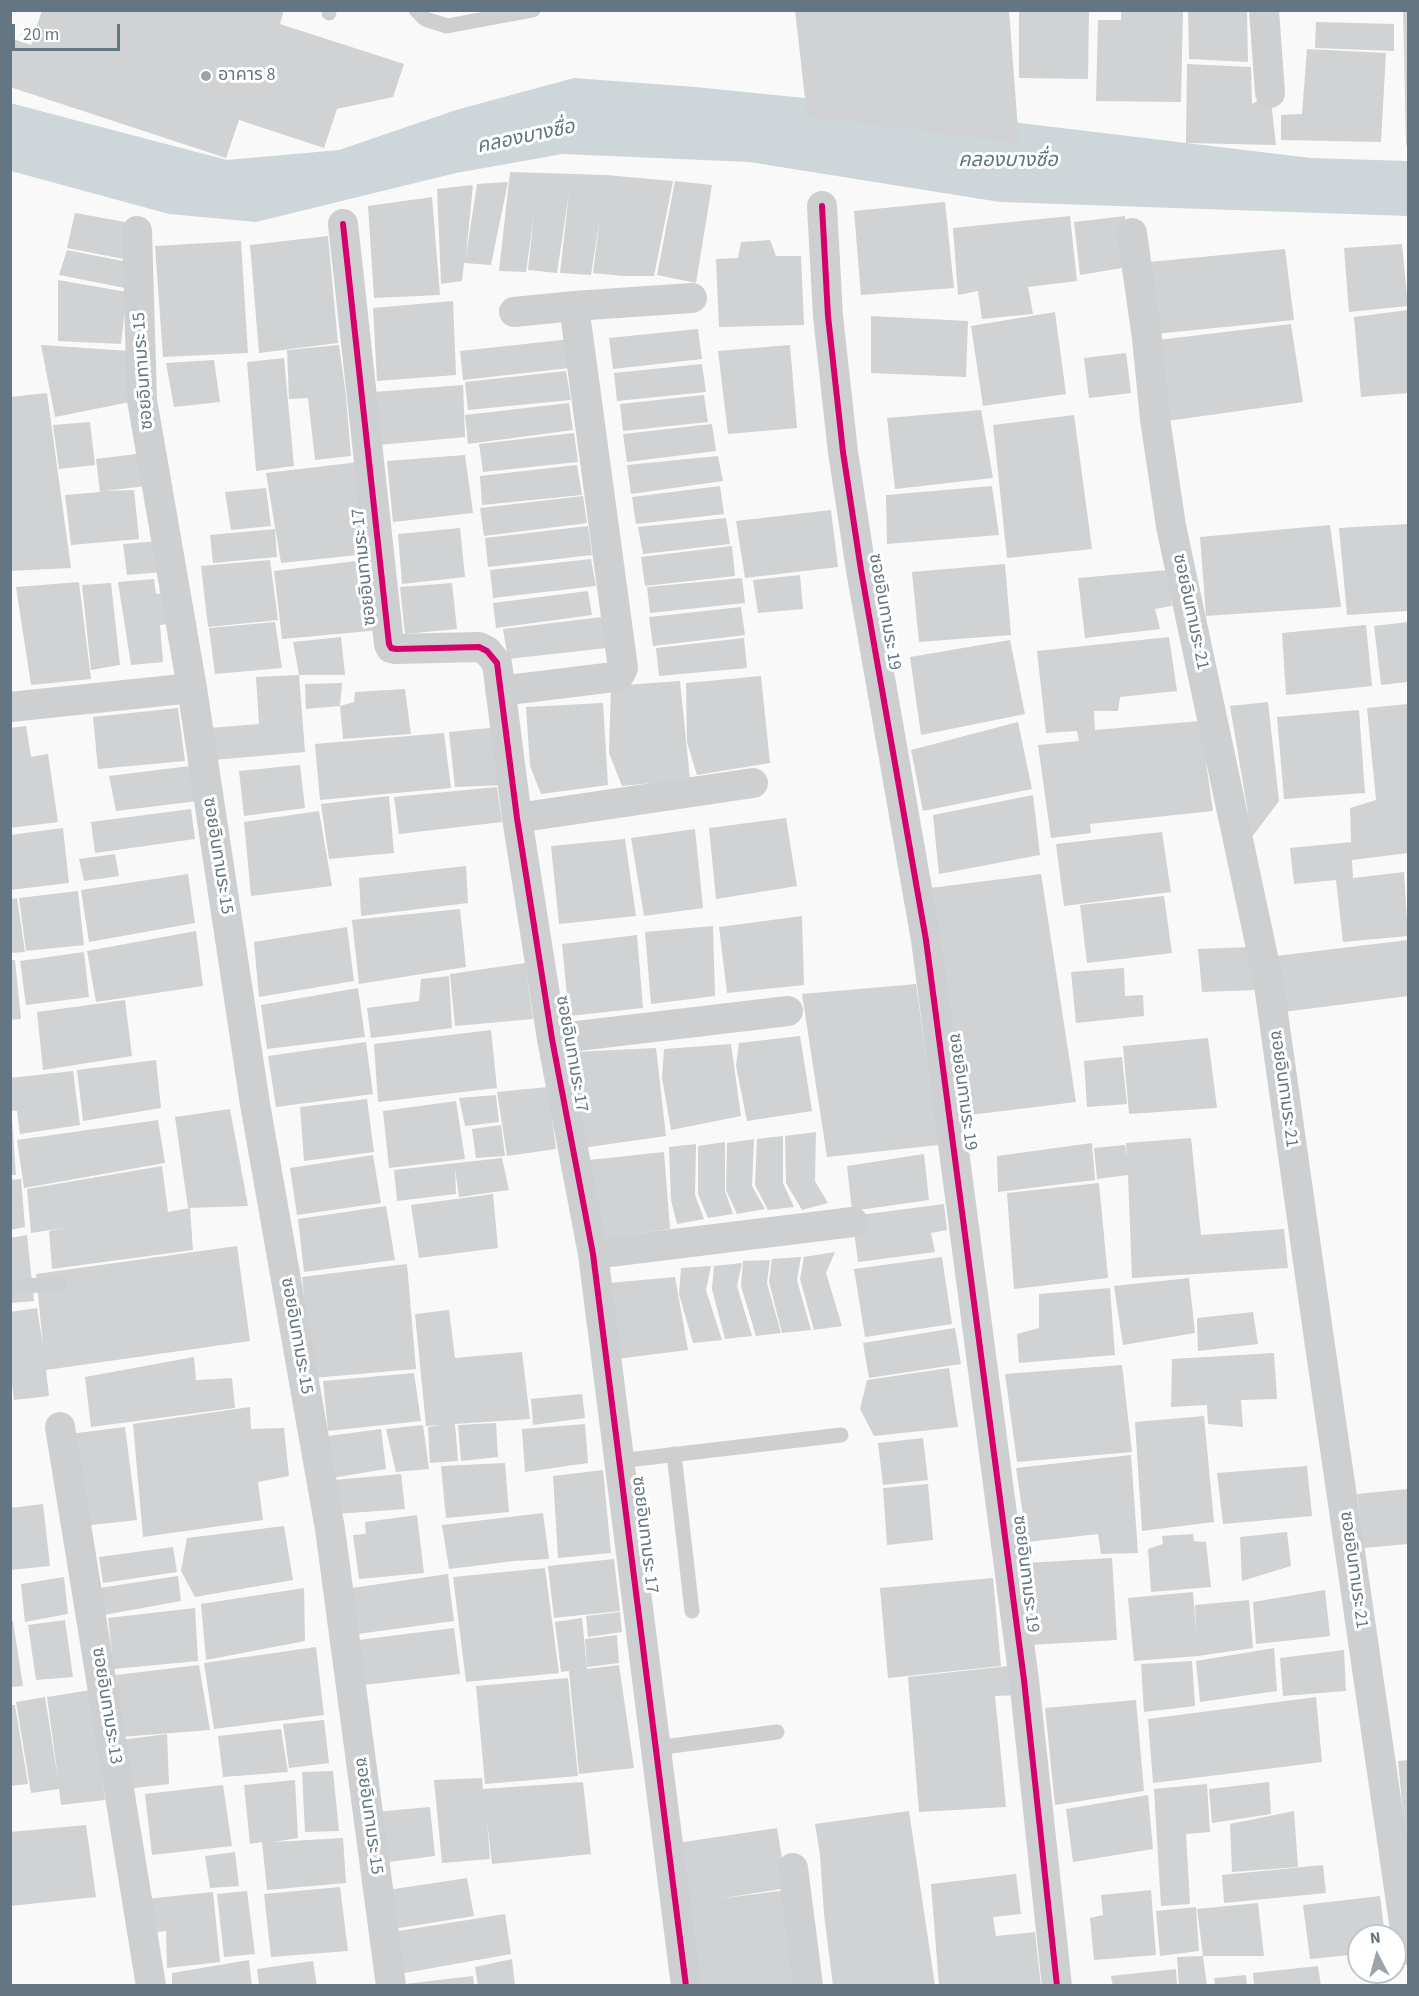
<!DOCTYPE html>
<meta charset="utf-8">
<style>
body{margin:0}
#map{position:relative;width:1419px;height:1996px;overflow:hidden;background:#f9f9f9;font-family:"Source Sans 3",sans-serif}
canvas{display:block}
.frame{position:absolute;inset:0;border:12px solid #657683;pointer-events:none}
.north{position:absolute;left:1347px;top:1924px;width:60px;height:60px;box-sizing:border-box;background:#fff;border:2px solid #c1c8cd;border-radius:50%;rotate:354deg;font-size:16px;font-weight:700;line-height:24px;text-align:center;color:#657683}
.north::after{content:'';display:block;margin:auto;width:21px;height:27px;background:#99a4ac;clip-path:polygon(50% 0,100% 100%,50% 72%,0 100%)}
.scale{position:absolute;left:12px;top:24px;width:108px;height:27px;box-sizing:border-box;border:3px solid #657683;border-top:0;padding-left:8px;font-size:18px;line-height:21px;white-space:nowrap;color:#657683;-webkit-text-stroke:4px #fff;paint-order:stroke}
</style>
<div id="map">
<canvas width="1419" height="1996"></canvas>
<div class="frame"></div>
<div class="north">N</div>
<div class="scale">20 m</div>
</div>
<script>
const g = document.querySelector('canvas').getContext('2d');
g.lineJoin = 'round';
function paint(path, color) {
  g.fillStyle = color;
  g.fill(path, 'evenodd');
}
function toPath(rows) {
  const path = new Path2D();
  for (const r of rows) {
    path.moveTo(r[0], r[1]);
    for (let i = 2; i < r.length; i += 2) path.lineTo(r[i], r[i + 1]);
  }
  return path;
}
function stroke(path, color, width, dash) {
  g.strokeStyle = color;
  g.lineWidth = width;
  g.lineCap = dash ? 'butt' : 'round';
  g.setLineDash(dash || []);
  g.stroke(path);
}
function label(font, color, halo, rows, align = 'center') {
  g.font = font + ' "Source Sans 3","Noto Sans Thai",sans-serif';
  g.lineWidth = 6;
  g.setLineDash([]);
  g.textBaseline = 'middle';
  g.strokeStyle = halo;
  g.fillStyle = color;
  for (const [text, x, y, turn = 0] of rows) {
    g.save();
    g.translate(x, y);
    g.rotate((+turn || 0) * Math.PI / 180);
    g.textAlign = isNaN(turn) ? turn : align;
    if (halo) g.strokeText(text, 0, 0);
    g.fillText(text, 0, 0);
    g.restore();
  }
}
const water = toPath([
 [574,78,695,87,854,103,1311,158,1408,161,1408,216,1000,202,749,162,563,154,456,173,256,222,169,214,11,171,10,103,227,160,339,150,456,110]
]);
const building = toPath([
 [42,10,284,10,280,24,404,64,393,97,337,109,324,148,239,120,226,158,10,87,10,38,31,45],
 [795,10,1009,10,1019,143,807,116],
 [1019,10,1089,10,1088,79,1019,78],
 [1121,10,1183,10,1181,102,1096,101,1098,20,1121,20],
 [1188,10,1247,10,1248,62,1189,59],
 [1403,10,1408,10,1408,145,1406,145],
 [1316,22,1394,24,1394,51,1315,48],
 [1307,49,1386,53,1381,142,1281,140,1281,115,1302,114],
 [1187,64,1251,67,1252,104,1270,93,1276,145,1186,143],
 [510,172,606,175,673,181,654,276,624,276,593,273,600,217,591,275,560,273,569,193,557,273,528,270,534,214,526,272,499,271],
 [675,181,712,185,696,283,657,275],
 [508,182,491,265,464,263,462,281,441,284,437,189,473,185,466,256,477,184],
 [432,197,440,295,374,298,368,206],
 [945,202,954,288,861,295,854,211],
 [75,213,142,225,134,261,67,248],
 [1070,216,1077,281,1028,287,1033,314,982,319,978,291,958,295,953,228],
 [1125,216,1128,267,1080,275,1074,222],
 [328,236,338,343,259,353,250,245],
 [770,240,776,256,801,256,804,325,719,327,716,259,738,258,741,242],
 [241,241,248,353,163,357,155,246],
 [1402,244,1408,306,1349,312,1344,248],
 [1285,249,1294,320,1155,334,1149,262],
 [67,250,133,263,130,289,59,275],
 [58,280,127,292,121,344,58,341],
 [453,301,456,375,377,381,373,308],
 [1408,310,1408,393,1361,397,1354,317],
 [1055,312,1066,394,983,406,971,326],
 [871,316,968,321,966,377,871,373],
 [1291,324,1303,402,1167,421,1158,340],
 [698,329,702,359,613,369,609,338],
 [571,339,578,367,463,380,460,351],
 [41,345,130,351,130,402,55,417],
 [339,345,346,396,351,456,315,460,308,398,289,399,287,350],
 [790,345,797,428,728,434,718,351],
 [1126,353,1131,393,1089,398,1084,358],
 [284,358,294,466,256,471,247,362],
 [214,360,220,402,174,407,166,363],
 [702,364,706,392,617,401,614,373],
 [566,371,571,400,468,410,465,382],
 [463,385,465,437,379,445,374,392],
 [47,393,71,568,10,571,10,397],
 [704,395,708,422,623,431,620,404],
 [569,403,573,430,468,444,465,415],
 [981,410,993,478,895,489,887,418],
 [1074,415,1092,549,1007,558,993,425],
 [90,422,95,465,59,469,53,425],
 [712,424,716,451,627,462,623,434],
 [574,433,578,462,483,472,479,444],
 [144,453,146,486,105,491,134,490,139,539,71,545,65,495,100,492,96,459],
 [465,455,473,513,393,522,387,461],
 [718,456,723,481,631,494,627,465],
 [359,462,368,554,281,563,266,473],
 [577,465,582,495,482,505,480,476],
 [720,486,724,514,636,524,632,497],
 [992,486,999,535,887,544,886,495],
 [266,488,271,526,231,530,225,492],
 [583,496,587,523,484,536,480,508],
 [831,510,838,567,745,578,736,521],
 [726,518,730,544,643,554,638,527],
 [1408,524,1408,611,1347,615,1339,528],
 [1330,525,1341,607,1206,616,1200,537],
 [588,526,592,555,488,567,485,538],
 [460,528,465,577,402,584,398,534],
 [275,529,277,557,213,563,210,535],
 [159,541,163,572,127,575,123,544],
 [732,546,735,576,645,586,641,557],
 [372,559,381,630,282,639,274,571],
 [591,559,596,586,493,598,490,570],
 [270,560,278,620,208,627,201,566],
 [1005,564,1011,635,919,642,912,572],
 [1168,570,1172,606,1155,609,1160,629,1085,638,1078,578],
 [800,575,803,609,758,613,753,580],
 [742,578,745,603,650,613,647,587],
 [154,579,156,594,171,592,175,623,160,625,163,662,131,665,118,582],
 [79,582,91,679,31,685,16,587],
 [111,583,120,665,91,670,82,585],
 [452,583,457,629,405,634,400,587],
 [588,591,592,615,496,628,493,603],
 [741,607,745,635,653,646,649,617],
 [602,617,607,648,508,659,503,629],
 [275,622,282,668,215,674,209,628],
 [1408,622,1408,682,1381,685,1374,626],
 [1366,625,1372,686,1286,695,1282,633],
 [341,637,345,675,299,675,293,642],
 [1169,637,1177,691,1120,697,1118,711,1094,711,1095,730,1200,721,1213,811,1090,824,1091,833,1051,838,1038,745,1079,741,1077,731,1046,733,1037,651],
 [744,638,747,668,659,676,656,648],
 [1010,640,1025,714,921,735,910,657],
 [299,675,305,752,213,760,210,728,259,724,256,677],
 [761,676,770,763,697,775,687,742,686,683],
 [680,681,690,779,622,786,609,753,611,686],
 [342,683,340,706,306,709,305,684],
 [405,689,411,734,343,739,340,706,354,702,355,692],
 [1268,702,1279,801,1252,837,1230,706],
 [603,703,608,785,541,794,530,766,526,707],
 [1408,704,1408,853,1352,860,1353,878,1404,872,1408,936,1343,942,1336,880,1294,884,1290,848,1351,842,1350,808,1376,800,1367,708],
 [178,708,185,761,98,769,93,717],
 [1359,710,1365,793,1284,799,1277,717],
 [1018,722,1032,789,923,811,911,750],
 [26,726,31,757,48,754,58,822,10,828,10,728],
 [500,727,505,785,455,787,449,732],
 [444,733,451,788,320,800,315,744],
 [300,765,305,808,244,816,239,771],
 [190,766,198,801,116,811,109,776],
 [497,787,502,822,399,834,394,797],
 [1033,795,1040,855,939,874,933,815],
 [389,796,394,853,329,859,321,804],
 [191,809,195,839,95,853,91,822],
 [319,811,332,886,251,896,244,822],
 [786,818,797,886,716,899,709,828],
 [63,828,69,883,10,890,10,835],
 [695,829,703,908,644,916,631,838],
 [1162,832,1171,892,1064,906,1056,844],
 [625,839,636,916,559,924,551,846],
 [115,854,119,876,84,881,79,859],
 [466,866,468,903,361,916,359,878],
 [188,874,195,923,89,942,81,890],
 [1041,874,1076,1102,962,1116,930,888],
 [78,891,84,945,26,951,19,898],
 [1164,896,1172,953,1087,963,1080,905],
 [17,898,25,952,10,953,10,899],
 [460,909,466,967,359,984,352,920],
 [802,916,804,985,727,993,719,927],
 [713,926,715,996,651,1004,645,932],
 [347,927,354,981,259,997,254,942],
 [196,931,203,986,96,1002,87,951],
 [637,935,643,1008,569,1016,562,944],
 [1408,940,1408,996,1283,1012,1276,956],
 [1250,947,1255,990,1202,992,1198,949],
 [84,952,89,997,26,1005,20,961],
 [10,960,15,960,21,1019,10,1020],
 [525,963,533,1019,455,1026,450,974],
 [1124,968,1125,996,1143,995,1144,1016,1076,1023,1071,972],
 [449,976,452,1028,371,1038,367,1008,419,1001,421,979],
 [916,984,939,1145,827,1157,802,994],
 [358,988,365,1037,267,1049,261,1005],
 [125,1000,132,1056,43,1070,37,1012],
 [491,1030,497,1088,378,1102,374,1044],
 [800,1036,812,1111,747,1121,736,1066,739,1043],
 [1208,1038,1217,1108,1129,1114,1123,1046],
 [366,1042,373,1094,276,1107,268,1056],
 [731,1044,741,1116,671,1130,662,1078,664,1049],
 [656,1048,666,1136,582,1148,573,1052],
 [1122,1057,1127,1104,1087,1107,1084,1061],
 [156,1060,161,1108,83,1121,77,1070],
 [73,1071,80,1125,20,1134,17,1111,10,1110,10,1078],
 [548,1087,556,1149,507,1156,497,1092],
 [496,1095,499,1122,465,1126,459,1098],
 [367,1099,374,1152,304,1161,300,1107],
 [456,1101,465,1159,389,1168,383,1111],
 [230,1109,248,1206,188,1208,175,1117],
 [10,1120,12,1120,16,1175,10,1175],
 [158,1120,165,1163,24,1188,17,1140],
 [501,1125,505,1156,476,1158,472,1129],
 [816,1132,815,1181,828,1203,802,1210,786,1183,785,1136],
 [783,1136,783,1183,794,1207,768,1210,755,1185,757,1139],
 [1191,1138,1201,1235,1284,1229,1288,1268,1132,1278,1128,1175,1097,1179,1094,1148,1125,1145,1127,1158,1126,1143],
 [754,1139,752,1186,765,1209,737,1214,726,1190,727,1143],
 [725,1142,725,1191,733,1214,708,1218,698,1194,698,1146],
 [1092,1143,1095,1180,998,1192,997,1156],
 [696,1144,695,1195,704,1219,677,1224,671,1200,669,1147],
 [664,1152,670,1229,599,1239,589,1160],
 [924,1154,929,1200,852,1211,847,1166],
 [373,1155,381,1203,297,1215,290,1168],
 [502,1158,509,1190,459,1197,455,1169,456,1194,397,1201,394,1170],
 [162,1166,168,1212,190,1208,193,1250,52,1269,49,1231,64,1228,31,1233,27,1189],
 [21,1179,25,1227,10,1230,10,1180],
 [1099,1183,1108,1278,1014,1289,1007,1193],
 [493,1194,498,1248,419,1258,411,1205],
 [944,1204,947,1230,931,1233,935,1252,858,1262,852,1216],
 [386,1206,395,1260,304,1272,298,1219],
 [27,1235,34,1301,10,1303,10,1238],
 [237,1246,250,1341,46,1370,49,1396,14,1400,10,1370,10,1312,37,1308,43,1346,36,1274],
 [835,1252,826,1273,842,1326,814,1330,800,1279,804,1257],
 [801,1257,797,1280,811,1330,782,1333,769,1282,772,1259],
 [942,1257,952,1324,865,1337,854,1269],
 [770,1260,767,1283,781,1333,756,1336,741,1286,743,1261],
 [742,1263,737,1286,752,1336,725,1339,712,1289,714,1266],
 [407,1264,416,1369,313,1378,302,1277],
 [711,1266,706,1290,722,1340,693,1343,679,1294,681,1268],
 [675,1277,688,1350,616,1359,609,1283],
 [1189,1278,1195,1333,1123,1345,1114,1286],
 [1110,1288,1115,1355,1019,1363,1017,1334,1039,1328,1039,1294],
 [449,1310,455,1358,522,1352,530,1419,455,1424,458,1461,430,1463,428,1427,440,1425,426,1426,415,1314],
 [1253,1312,1258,1344,1198,1351,1197,1318],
 [955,1328,961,1364,869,1378,863,1343],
 [1274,1353,1277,1399,1241,1400,1243,1427,1208,1424,1207,1405,1171,1407,1172,1359],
 [194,1357,196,1380,232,1378,235,1408,91,1427,85,1377],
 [1122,1365,1132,1452,1017,1462,1005,1374],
 [949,1368,958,1427,874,1436,860,1409,867,1380],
 [414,1373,421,1421,328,1431,323,1381],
 [582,1394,585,1418,533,1425,531,1399],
 [250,1407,251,1429,284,1428,289,1476,258,1482,263,1520,143,1537,133,1424],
 [1204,1416,1214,1522,1142,1531,1135,1422],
 [496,1423,498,1457,461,1461,458,1425],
 [585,1424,588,1463,525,1472,522,1429],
 [423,1425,429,1469,396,1472,386,1429],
 [125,1427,137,1520,83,1526,69,1434],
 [381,1429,386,1469,326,1479,321,1437],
 [923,1438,928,1480,883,1485,878,1443],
 [1131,1455,1138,1553,1101,1554,1098,1534,1027,1542,1016,1468],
 [505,1463,509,1512,446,1518,441,1466],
 [1307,1466,1312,1516,1223,1524,1217,1473],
 [603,1470,611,1553,558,1558,553,1476],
 [401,1474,405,1509,336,1514,334,1480],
 [928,1484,933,1540,887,1545,883,1488],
 [1407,1489,1408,1544,1364,1548,1357,1494],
 [43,1504,50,1566,10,1570,10,1508],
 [543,1513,549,1559,514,1561,449,1569,442,1525],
 [417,1515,424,1573,359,1579,353,1535,366,1534,365,1522],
 [284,1526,293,1580,195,1597,181,1571,187,1538],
 [1287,1532,1291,1566,1242,1581,1240,1537],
 [1193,1534,1194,1541,1206,1542,1211,1587,1151,1592,1148,1549,1163,1544,1162,1536],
 [173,1547,177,1572,103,1583,99,1557],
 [1112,1558,1117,1640,1030,1645,1024,1563],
 [614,1559,620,1611,554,1618,548,1566],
 [545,1568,559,1673,466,1682,453,1577],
 [448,1574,454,1621,350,1635,345,1589],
 [178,1576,181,1601,104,1615,99,1588],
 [64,1577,68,1614,25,1622,21,1584],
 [993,1578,1001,1666,888,1678,880,1588],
 [304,1588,305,1641,206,1660,201,1604],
 [1325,1590,1330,1636,1256,1644,1253,1602],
 [1193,1592,1196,1632,1195,1605,1249,1600,1253,1648,1198,1656,1134,1661,1128,1598],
 [195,1608,198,1661,114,1669,108,1618],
 [620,1612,622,1632,588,1637,586,1616],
 [582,1618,587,1669,619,1665,634,1768,579,1774,569,1671,561,1672,555,1622],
 [65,1620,73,1677,36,1680,28,1625],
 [10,1621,13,1621,23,1686,10,1687],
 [454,1628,460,1674,355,1686,350,1641],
 [617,1635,619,1663,587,1667,585,1639],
 [316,1647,324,1715,214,1729,204,1663],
 [1274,1648,1277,1691,1200,1702,1196,1661],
 [1344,1650,1346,1691,1283,1696,1280,1658],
 [1192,1661,1195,1706,1144,1712,1141,1664],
 [199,1665,210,1730,120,1737,116,1675],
 [1017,1665,1019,1695,995,1696,1006,1807,919,1812,908,1677],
 [568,1678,578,1776,485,1784,476,1686],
 [91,1690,105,1800,61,1805,59,1789,31,1793,16,1702,45,1697,59,1785,47,1697],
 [1316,1697,1322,1762,1153,1783,1148,1719],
 [1136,1700,1144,1791,1055,1805,1045,1708],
 [10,1705,15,1705,28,1784,10,1786],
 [324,1720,329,1763,289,1768,283,1724],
 [281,1729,288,1772,223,1777,218,1736],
 [167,1734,169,1784,126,1789,120,1740],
 [1408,1760,1408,1845,1406,1845,1398,1761],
 [333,1771,339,1831,305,1832,302,1772],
 [482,1778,483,1789,583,1782,591,1854,492,1864,487,1821,490,1859,442,1863,434,1780],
 [295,1780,298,1838,274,1842,343,1838,346,1883,267,1890,262,1842,250,1844,244,1785],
 [1269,1782,1271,1814,1212,1823,1209,1789],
 [1207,1784,1210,1832,1186,1834,1190,1904,1161,1906,1154,1789],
 [223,1785,232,1846,152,1855,145,1794],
 [1148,1795,1153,1849,1073,1862,1066,1809],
 [430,1807,435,1856,380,1863,375,1812],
 [909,1811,935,1986,833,1986,824,1914,820,1855,815,1824],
 [1294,1811,1298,1867,1232,1872,1230,1824],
 [86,1825,96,1897,10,1906,10,1832],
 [777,1828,787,1888,718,1899,786,1890,798,1986,696,1986,677,1843],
 [235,1852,239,1886,210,1888,205,1856],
 [1323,1865,1326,1893,1224,1903,1222,1875],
 [1016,1874,1021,1914,993,1917,996,1936,1035,1932,1041,1986,939,1986,931,1884],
 [467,1878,474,1916,393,1929,388,1890],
 [340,1887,348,1951,271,1957,264,1894],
 [1151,1890,1156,1955,1094,1960,1090,1918,1103,1915,1101,1895],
 [247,1891,255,1954,224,1957,217,1894],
 [213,1892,220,1962,167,1968,166,1931,149,1933,146,1899],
 [1380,1896,1385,1936,1359,1936,1359,1954,1310,1959,1303,1905],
 [1258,1903,1264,1956,1203,1956,1197,1909],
 [1196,1907,1199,1951,1160,1956,1156,1911],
 [505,1914,511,1954,399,1974,392,1932],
 [1203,1956,1207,1986,1179,1986,1177,1957],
 [512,1959,515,1986,478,1986,475,1967],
 [249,1960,252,1986,172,1986,172,1973],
 [313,1961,317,1986,259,1986,257,1969],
 [1318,1966,1321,1986,1254,1986,1253,1973],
 [1176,1969,1177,1986,1113,1986,1111,1976],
 [1246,1975,1247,1986,1215,1986,1214,1978],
 [473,1976,474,1986,405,1986,405,1984]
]);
const service = toPath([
 [416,10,425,19,447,26,533,10],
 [329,13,329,10],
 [10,1288,59,1283],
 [674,1454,692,1611],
 [619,1461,841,1435],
 [656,1748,777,1732]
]);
const minor = toPath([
 [1264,10,1270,93],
 [822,206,828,316,843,452,861,570,926,940,1024,1680,1057,1986],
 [343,224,389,644,391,648,396,649,479,647,487,651,497,663,517,818,552,1039,593,1254,686,1986],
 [137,231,142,400,192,688,255,1104,330,1529,391,1986],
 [1132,233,1147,338,1155,419,1171,526,1269,985,1320,1346,1408,1950],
 [514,312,574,306,692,298],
 [500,691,614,677,620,674,623,668,574,306],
 [10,707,192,688],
 [517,818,753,783],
 [552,1039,788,1011],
 [593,1254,853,1222],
 [60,1427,151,1986],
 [793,1868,808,1986]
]);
const cycleway = toPath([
 [822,206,828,316,843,452,861,570,926,940,1024,1680,1057,1986],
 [343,224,389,644,391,648,396,649,479,647,487,651,497,663,517,818,552,1039,593,1254,686,1986]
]);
const markers = [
 [206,76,6,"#99a4ac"]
];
const poiNames = [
 ["อาคาร 8",218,76]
];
const streetNames = [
 ["ซอยอินทามระ 15",144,371,-94],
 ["ซอยอินทามระ 17",365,567,-96],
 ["ซอยอินทามระ 19",884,612,80],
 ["ซอยอินทามระ 21",1190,612,78],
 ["ซอยอินทามระ 15",217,856,81],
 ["ซอยอินทามระ 17",571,1054,80],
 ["ซอยอินทามระ 21",1283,1089,82],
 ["ซอยอินทามระ 19",962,1092,82],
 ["ซอยอินทามระ 15",296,1336,80],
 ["ซอยอินทามระ 17",644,1535,83],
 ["ซอยอินทามระ 21",1353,1570,82],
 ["ซอยอินทามระ 19",1025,1574,83],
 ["ซอยอินทามระ 13",106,1706,81],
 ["ซอยอินทามระ 15",368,1816,82]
];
const waterNames = [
 ["คลองบางซื่อ",526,138,-12],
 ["คลองบางซื่อ",1008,162]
];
paint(water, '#ced6d9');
paint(building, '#d0d2d3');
stroke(service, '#cecfd0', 15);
stroke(minor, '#cecfd0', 30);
stroke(cycleway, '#d6006c', 6);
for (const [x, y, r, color] of markers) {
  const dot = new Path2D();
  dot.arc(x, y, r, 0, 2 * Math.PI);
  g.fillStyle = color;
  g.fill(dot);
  stroke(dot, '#fff', 2);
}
label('18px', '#657683', '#fff', poiNames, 'left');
label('18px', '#657683', '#fff', streetNames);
label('italic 20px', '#60757c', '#fff', waterNames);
</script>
